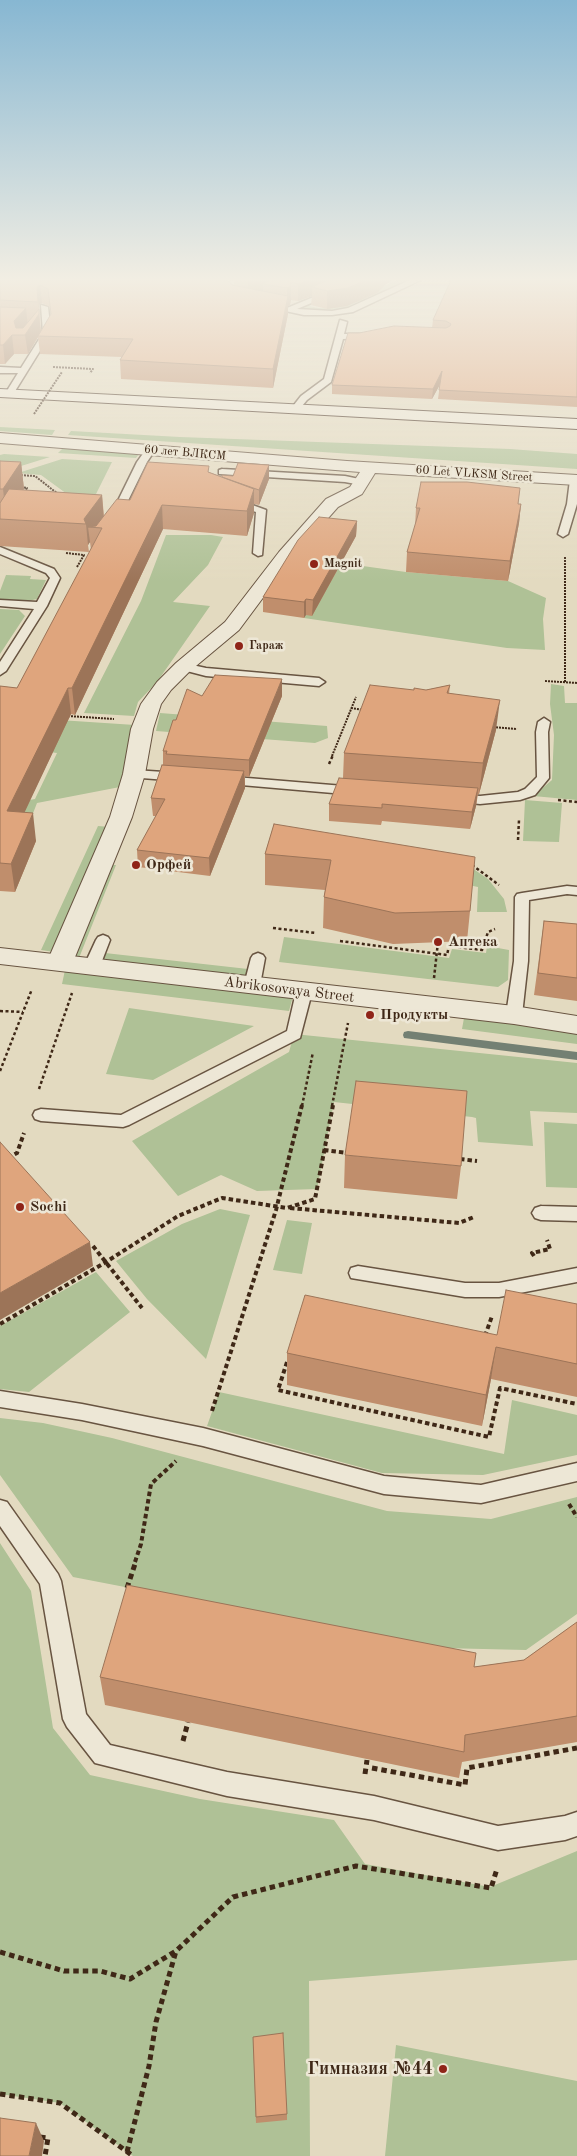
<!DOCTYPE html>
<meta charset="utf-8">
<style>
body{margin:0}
canvas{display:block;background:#e3dac0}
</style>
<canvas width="577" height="2156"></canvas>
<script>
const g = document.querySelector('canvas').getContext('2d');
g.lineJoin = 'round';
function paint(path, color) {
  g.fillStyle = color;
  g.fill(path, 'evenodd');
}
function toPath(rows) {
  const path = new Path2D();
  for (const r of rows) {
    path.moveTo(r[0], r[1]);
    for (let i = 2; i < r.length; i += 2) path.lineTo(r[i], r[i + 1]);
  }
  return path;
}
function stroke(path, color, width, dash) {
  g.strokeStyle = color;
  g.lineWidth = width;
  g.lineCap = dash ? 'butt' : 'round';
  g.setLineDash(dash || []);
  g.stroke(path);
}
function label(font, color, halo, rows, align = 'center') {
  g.font = font + ' "Old Standard TT",serif';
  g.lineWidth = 5;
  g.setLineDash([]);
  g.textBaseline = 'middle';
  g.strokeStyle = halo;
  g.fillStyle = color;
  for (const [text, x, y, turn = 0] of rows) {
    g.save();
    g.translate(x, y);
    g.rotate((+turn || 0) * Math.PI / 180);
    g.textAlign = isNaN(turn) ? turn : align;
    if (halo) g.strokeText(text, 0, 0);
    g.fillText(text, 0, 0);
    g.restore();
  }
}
const green = toPath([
 [397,280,409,280,345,308,323,311,302,308,308,306,319,308,333,308],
 [0,427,55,430,52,435,0,431],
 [71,431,180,437,510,449,577,454,577,469,68,435],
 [63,448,139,454,136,458,58,453],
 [4,454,50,457,5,471,0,471,0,455],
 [62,459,112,462,86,514,67,494,41,475,18,473],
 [166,535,211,535,223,537,208,565,173,602,210,606,157,682,138,702,134,716,84,713,141,601],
 [341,563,406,572,508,581,546,598,543,619,545,650,507,648,304,618,306,615,312,615],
 [6,575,31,576,30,579,46,580,37,599,28,601,0,599,0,591],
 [0,609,19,610,25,616,0,654],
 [551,684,564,686,565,703,577,703,577,800,533,796,552,780,554,735,550,704],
 [160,713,327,726,328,738,315,743,156,731],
 [44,719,135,725,120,787,37,803,25,834,8,832,24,801,35,799,57,753,28,749],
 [525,800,562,803,559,842,523,841],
 [98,826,110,827,54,952,41,950],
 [109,865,116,865,79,958,68,957],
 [472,868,488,879,504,899,507,912,477,912,478,887,459,883],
 [284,937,449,958,452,949,486,953,487,946,509,950,508,980,498,987,279,962],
 [105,953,248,969,245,979,102,962],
 [65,970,293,996,289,1011,62,984],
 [129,1008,254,1026,153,1080,106,1074],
 [464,1018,577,1032,577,1044,462,1029],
 [294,1034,577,1063,577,1113,530,1111,533,1146,478,1142,476,1118,472,1117,334,1102,317,1189,257,1191,221,1175,178,1196,132,1141,289,1052],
 [544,1122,577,1124,577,1188,546,1187],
 [220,1209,250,1215,206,1359,147,1299,116,1261,182,1224],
 [287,1220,312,1223,302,1274,273,1270],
 [96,1272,130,1312,29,1392,0,1389,0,1326],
 [219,1392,504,1454,512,1400,577,1415,577,1455,483,1475,382,1473,207,1426],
 [0,1418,43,1423,112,1438,387,1511,491,1519,577,1497,577,1614,526,1650,441,1648,73,1577,0,1475],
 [0,1543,31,1591,53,1728,90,1775,200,1799,334,1820,365,1864,490,1887,577,1851,577,1960,309,1981,310,2156,133,2156,60,2103,0,2094],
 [396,2045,577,2081,577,2156,385,2156]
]);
const stream = toPath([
 [408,1031,577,1052,577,1060,404,1038,403,1035,404,1032,408,1031]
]);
const pathFar3 = toPath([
 [53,367,93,369,90,373],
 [18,475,35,476,58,494],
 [21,487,27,488,23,494],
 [66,553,84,555,77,567],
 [565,557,565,682],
 [545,681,577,683],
 [351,708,363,710],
 [68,716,114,719],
 [493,727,517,729],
 [332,756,356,697]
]);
const pathFar2 = toPath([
 [329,764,333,755],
 [558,800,577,802],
 [518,840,519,820],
 [472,865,499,885],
 [273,928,316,933],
 [340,941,447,955,449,946,482,950,488,932,495,929],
 [434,978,438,942],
 [0,1011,23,1012],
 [0,1071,32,989],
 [39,1089,72,993],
 [302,1106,313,1052],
 [332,1106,348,1023]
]);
const pathFar1 = toPath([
 [324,1150,348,1153],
 [8,1158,17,1153,24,1133],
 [460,1159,477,1161],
 [290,1208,459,1223,474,1217],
 [93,1246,142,1308],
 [534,1256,532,1253,550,1249,547,1240],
 [0,1324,106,1262,178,1216,222,1198,287,1208,315,1199,333,1105],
 [485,1336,492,1316],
 [287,1362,278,1390,489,1437,500,1388,577,1404],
 [212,1411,276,1210,302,1105],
 [569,1504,577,1517],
 [135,1562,141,1544,151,1484,176,1461]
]);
const path = toPath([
 [127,1588,136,1561],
 [183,1741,188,1722],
 [372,1768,465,1785,467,1768,577,1748],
 [365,1774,367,1760],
 [0,1952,64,1971,100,1971,130,1979,176,1951,233,1897,356,1866,491,1888,497,1869],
 [0,2094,60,2103,133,2156],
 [40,2137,48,2138,45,2156],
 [127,2152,149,2066,156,2022,176,1951]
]);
const service = toPath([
 [231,280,239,280,231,292,240,297,240,301,234,301,223,293,224,288,231,280],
 [355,280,366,280,297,309,332,311,348,308,410,280,421,280,353,312,332,315,304,315,262,306,266,304,287,308,355,280],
 [41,305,48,307,51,333,12,396,6,396,5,394,18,373,0,373,0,367,21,368,43,333,41,305],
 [340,320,347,322,344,334,368,334,372,336,368,338,343,339,331,382,307,400,297,412,291,412,290,410,301,396,324,379,340,320],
 [150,447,155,450,147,462,119,519,118,521,110,521,109,519,137,462,147,448,150,447],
 [222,469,345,476,364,480,366,482,361,485,345,482,219,474,219,470,222,469],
 [575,477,577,478,577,504,568,534,563,537,558,534,567,504,570,480,575,477],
 [233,498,266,510,262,555,258,556,253,553,256,512,229,503,229,499,233,498],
 [0,547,54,569,60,578,47,606,6,671,0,675,0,662,34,609,0,606,0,600,37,602,50,578,46,573,0,554,0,547],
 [183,663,206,668,319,678,325,682,319,686,206,676,179,669,177,667,179,665,183,663],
 [544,718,550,722,548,732,549,778,535,795,520,800,480,804,450,801,448,798,455,794,480,796,518,792,525,789,537,777,536,732,538,722,544,718],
 [134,770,179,773,185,777,179,781,129,777,128,774,134,770],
 [223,776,356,787,363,791,356,795,218,783,217,780,223,776],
 [567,886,577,887,577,895,567,894,529,900,528,961,522,1015,520,1019,514,1020,508,1019,506,1015,514,961,515,897,517,894,522,893,567,886],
 [103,935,108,937,110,940,100,966,97,969,92,971,87,969,84,966,96,940,98,937,103,935],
 [258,953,263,955,265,958,260,985,257,989,252,990,247,989,244,985,251,958,253,955,258,953],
 [304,987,309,988,312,992,300,1038,129,1125,123,1127,41,1121,35,1119,33,1115,35,1111,41,1109,121,1115,287,1031,296,992,299,988,304,987],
 [541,1206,577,1207,577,1221,541,1220,535,1218,532,1213,535,1208,541,1206],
 [358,1266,465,1283,499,1283,577,1268,577,1282,499,1297,465,1297,351,1278,349,1273,351,1268,358,1266],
 [0,1391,82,1404,203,1428,384,1476,481,1485,577,1463,577,1481,481,1503,384,1494,203,1446,82,1420,0,1407,0,1391],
 [0,1500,7,1502,58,1574,61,1581,86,1714,110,1745,227,1772,374,1796,498,1826,565,1816,577,1812,577,1836,565,1840,498,1850,374,1820,227,1796,95,1763,67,1727,63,1719,40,1584,0,1526,0,1500]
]);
const minor = toPath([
 [0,433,347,461,577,475,577,485,375,473,362,494,338,507,291,560,239,630,190,671,171,690,161,704,153,729,145,774,132,817,73,962,69,968,60,970,51,968,47,962,110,817,123,774,131,729,141,704,157,682,176,663,225,622,279,552,326,499,350,487,360,472,0,443,0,433]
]);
const tertiary = toPath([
 [0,948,514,1006,577,1016,577,1034,514,1024,0,964,0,948]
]);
const secondary = toPath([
 [0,389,577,419,577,429,0,397,0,389]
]);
const pathBridge = toPath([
 [34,414,62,372]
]);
const wall = toPath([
 [0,280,228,281,234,285,234,280,393,280,386,284,377,293,347,306,327,309,311,305,312,296,298,301,291,300,290,305,288,306,288,314,273,388,121,379,120,360,122,357,40,354,38,337,28,354,14,354,5,364,0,364],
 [42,303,50,307,51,315,41,331,39,305],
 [577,280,577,407,438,399,440,384,432,399,332,394,332,385,359,333,432,328,433,320],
 [0,461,21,462,24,489,23,490,102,495,104,516,130,500,209,472,222,477,269,479,259,505,254,504,254,513,247,536,163,529,75,715,71,714,24,812,36,841,15,892,0,891,0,686,17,688,91,550,90,542,88,545,89,552,0,546],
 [518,504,521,504,519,523,508,581,406,572,407,552,415,527,416,508],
 [357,521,356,536,312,616,306,615,304,618,263,612,263,597],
 [450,685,449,694,496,730,479,794,478,794,476,806,470,829,382,821,381,825,329,821,329,804,343,778,344,753,414,690,426,690],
 [202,696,282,696,249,777,245,776,245,788,210,876,138,867,137,850,156,816,153,816,151,798,163,765,163,751,176,720],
 [274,824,470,911,467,941,393,944,323,928,324,897,325,890,265,885,265,854],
 [544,921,577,924,577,1001,534,995],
 [345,1155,461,1166,457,1199,344,1188],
 [577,1304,577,1397,491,1379,482,1426,287,1385,287,1353,497,1335],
 [577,1622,577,1742,462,1762,459,1778,105,1705,100,1677,474,1667,524,1660],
 [253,2037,287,2114,287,2120,256,2123]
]);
const shadedWall = toPath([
 [248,280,288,280,263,284,263,291,248,298],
 [307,280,349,280,312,287,312,296,298,301,298,284],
 [366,280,393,280,386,284,377,293,347,306,327,309,327,291],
 [291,282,291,300,290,305,288,306,288,314,273,388,273,369,287,302,287,288],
 [40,285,42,303,39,305,40,320,37,287],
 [26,308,28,327,16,335,14,321],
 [39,314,41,333,38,336,38,337,28,354,25,335],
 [12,335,14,354,5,364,3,345],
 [442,371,442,381,432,399,433,389],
 [21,462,24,489,6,516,3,489],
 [269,465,269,479,259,505,259,490],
 [254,489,254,513,247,536,247,511],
 [102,495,104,522,100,528,88,527,90,542,88,545,86,524,84,519],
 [521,504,519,523,508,581,510,561],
 [162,505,163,529,75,715,72,688],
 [357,521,356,536,312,616,313,600],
 [306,599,306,615,304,618,304,602],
 [282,679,282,696,249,777,249,760],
 [68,688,71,714,12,839,7,811],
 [500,700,496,730,479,794,483,763],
 [244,771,245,788,210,876,209,858],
 [478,788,476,806,470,829,472,812],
 [33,813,36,841,15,892,11,864],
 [90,1242,93,1266,0,1320,0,1293],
 [496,1347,491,1379,482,1426,486,1395],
 [36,2123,44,2141,42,2156,29,2156]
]);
const building = toPath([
 [0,280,227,280,232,285,288,296,273,369,120,360,133,339,38,336,51,314,48,289,40,285,37,287,38,302,0,300,0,280],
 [270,280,307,280,298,284,291,282,290,287,287,288,263,284,270,280],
 [328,280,366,280,348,288,327,291,312,287,328,280],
 [451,280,577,280,577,397,439,390,442,371,433,389,332,385,348,333,359,333,394,326,446,328,450,326,451,324,446,321,433,320,451,280],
 [0,307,26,308,14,321,16,328,23,328,39,309,39,314,25,335,12,335,3,345,0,345,0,307],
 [0,461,21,462,3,489,0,489,0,461],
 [148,462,209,466,208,472,254,489,247,511,162,505,72,688,68,688,7,811,33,813,11,864,0,863,0,686,17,688,102,528,88,527,96,526,117,499,130,500,148,462],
 [238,463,269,465,259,490,222,477,222,475,233,476,238,463],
 [421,482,467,482,520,488,518,504,521,504,510,561,407,552,420,508,416,508,421,482],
 [9,489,102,495,84,519,86,524,0,519,0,503,9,489],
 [319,517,357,521,313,600,306,599,304,602,263,597,298,540,319,517],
 [215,675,282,679,249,760,166,754,167,751,163,751,173,720,176,720,187,689,202,696,215,675],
 [370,685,414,690,414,688,426,690,450,685,447,693,500,700,483,763,344,753,370,685],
 [162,765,244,771,209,858,137,850,165,799,151,798,162,765],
 [339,778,478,788,472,812,382,804,382,808,329,804,339,778],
 [274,824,475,857,470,911,395,913,324,897,331,860,265,854,274,824],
 [544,921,577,924,577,978,538,973,544,921],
 [356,1081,467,1091,461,1166,345,1155,356,1081],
 [0,1142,90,1242,0,1293,0,1142],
 [506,1290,577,1304,577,1364,496,1347,486,1395,287,1353,305,1295,497,1335,506,1290],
 [127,1585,476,1653,474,1667,524,1660,577,1622,577,1716,465,1735,464,1752,100,1677,127,1585],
 [283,2033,287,2114,256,2117,253,2037,283,2033],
 [0,2118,36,2123,29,2156,0,2156,0,2118]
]);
const markers = [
 [314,564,5,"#8f2418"],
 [239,646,5,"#8f2418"],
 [136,865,5,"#8f2418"],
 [438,942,5,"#8f2418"],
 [370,1015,5,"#8f2418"],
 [20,1207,5,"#8f2418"],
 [443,2069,5,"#8f2418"]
];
const farStreetnames = [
 ["60 лет ВЛКСМ",185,453,5],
 ["60 Let VLKSM Street",474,474,4]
];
const farPoinames = [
 ["Magnit",324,564],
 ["Гараж",249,646]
];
const poiNames = [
 ["Орфей",146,865],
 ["Аптека",448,942],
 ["Продукты",380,1015],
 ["Sochi",30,1207]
];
const streetNames = [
 ["Abrikosovaya Street",289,990,7]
];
const nearPoinames = [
 ["Гимназия №44",433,2069]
];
paint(green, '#afc196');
paint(stream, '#738073');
stroke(service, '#685441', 3);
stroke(minor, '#685441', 2);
stroke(tertiary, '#685441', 2);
stroke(secondary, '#3f2817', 2);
stroke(pathFar3, '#3f2817', 2, [2, 1]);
stroke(pathFar2, '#3f2817', 2.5, [3, 2.5]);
stroke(pathFar1, '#3f2817', 4, [4.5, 3]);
stroke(path, '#3f2817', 5, [5.5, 4]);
paint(service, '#ede7d6');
paint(minor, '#ede7d6');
paint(tertiary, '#ede7d6');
paint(secondary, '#ede7d6');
stroke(pathBridge, '#3f2817', 2, [2, 1]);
paint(wall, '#c08e6c');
paint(shadedWall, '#9c7458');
paint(building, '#dfa57d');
stroke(building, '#9c7458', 1);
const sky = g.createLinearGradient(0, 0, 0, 582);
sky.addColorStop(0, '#87b7d2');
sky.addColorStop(0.48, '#f2eee3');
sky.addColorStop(1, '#f2eee300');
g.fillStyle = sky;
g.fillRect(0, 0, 577, 582);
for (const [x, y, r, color] of markers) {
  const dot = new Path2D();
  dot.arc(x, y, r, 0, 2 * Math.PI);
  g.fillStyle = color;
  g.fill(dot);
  stroke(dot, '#ede7d6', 2);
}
label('12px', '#3f2817', '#ede7d6', farStreetnames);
label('bold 12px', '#3f2817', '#ede7d6', farPoinames, 'left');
label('bold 15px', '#3f2817', '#ede7d6', poiNames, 'left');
label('15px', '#3f2817', '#ede7d6', streetNames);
label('bold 18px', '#3f2817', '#ede7d6', nearPoinames, 'right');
</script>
